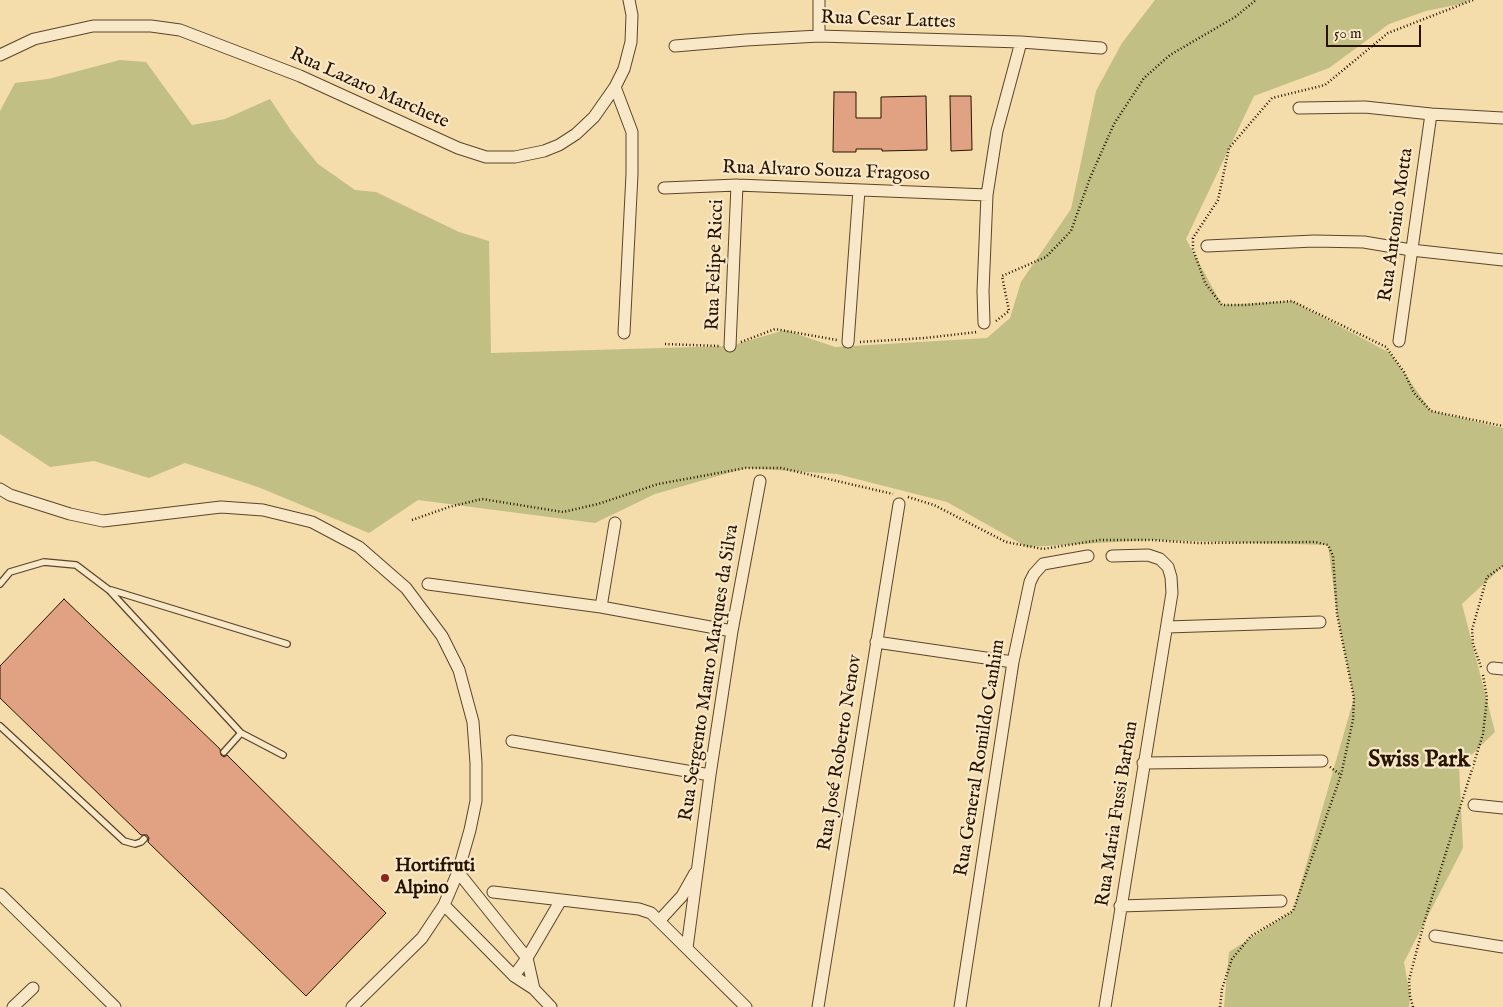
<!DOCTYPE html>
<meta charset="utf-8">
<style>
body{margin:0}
#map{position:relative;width:1503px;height:1007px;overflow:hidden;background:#f4dcab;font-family:"IM FELL English",serif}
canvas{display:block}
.scale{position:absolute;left:1326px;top:25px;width:95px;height:22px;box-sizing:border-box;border:2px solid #261300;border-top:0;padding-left:6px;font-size:15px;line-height:18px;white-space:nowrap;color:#261300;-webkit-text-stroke:4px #f8e8c8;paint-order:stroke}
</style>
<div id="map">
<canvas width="1503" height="1007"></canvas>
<div class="scale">50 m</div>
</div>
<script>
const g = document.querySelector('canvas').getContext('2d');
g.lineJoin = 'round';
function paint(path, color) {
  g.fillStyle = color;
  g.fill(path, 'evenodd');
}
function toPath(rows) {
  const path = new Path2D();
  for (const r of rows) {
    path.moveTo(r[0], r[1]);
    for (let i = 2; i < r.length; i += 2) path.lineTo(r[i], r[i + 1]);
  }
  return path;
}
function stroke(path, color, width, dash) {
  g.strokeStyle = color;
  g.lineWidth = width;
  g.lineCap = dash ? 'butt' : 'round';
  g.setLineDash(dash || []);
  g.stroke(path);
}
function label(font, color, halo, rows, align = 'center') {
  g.font = font + ' "IM FELL English",serif';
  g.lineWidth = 4.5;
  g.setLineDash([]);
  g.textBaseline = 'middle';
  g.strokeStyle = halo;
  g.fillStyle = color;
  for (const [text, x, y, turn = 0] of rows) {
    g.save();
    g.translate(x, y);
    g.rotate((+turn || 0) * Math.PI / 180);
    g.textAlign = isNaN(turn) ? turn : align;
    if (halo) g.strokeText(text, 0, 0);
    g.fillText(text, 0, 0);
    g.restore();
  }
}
const green = toPath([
 [1155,0,1468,0,1465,3,1426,11,1389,24,1329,68,1254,96,1186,239,1222,305,1292,301,1390,353,1431,411,1503,428,1503,566,1462,604,1495,732,1459,767,1463,848,1404,962,1410,996,1409,1007,1224,1007,1229,952,1293,911,1354,698,1337,614,1328,545,1151,540,1027,547,947,502,837,474,746,468,655,494,595,523,418,500,369,533,258,487,185,463,149,478,94,461,50,467,0,434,0,111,15,83,48,79,120,60,146,62,192,125,225,119,270,99,292,132,318,164,355,190,376,192,459,232,489,241,491,353,730,346,785,330,835,347,987,338,1010,318,1021,282,1071,209,1096,91,1122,43]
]);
const building = toPath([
 [834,92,856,92,856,118,881,118,881,97,926,96,927,150,882,151,882,149,856,149,856,152,833,152,834,92],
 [950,96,971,96,972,150,951,151,950,96],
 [64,599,220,749,221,755,224,757,227,755,386,913,306,996,148,842,149,838,147,835,141,835,0,698,0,666,64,599]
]);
const path = toPath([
 [1473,0,1388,33,1325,85,1272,98,1229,148,1218,200,1193,238,1193,249,1205,283,1222,305,1245,305,1292,301,1386,347,1404,372,1414,393,1431,411,1503,426],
 [996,321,1009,311,1002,276,1046,257,1071,231,1090,178,1114,124,1144,78,1170,55,1235,17,1256,0],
 [741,342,775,329,837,340],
 [860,342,925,338,977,332],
 [665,344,719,346],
 [908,497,934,505,1006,542,1043,549,1100,540,1151,540,1198,543,1315,542,1328,545,1333,556,1337,614,1354,698,1353,720,1341,775,1293,911,1251,936,1232,959,1222,989,1220,1007],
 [412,520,449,507,482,499,563,512,598,504,658,484,746,468,781,468,893,494],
 [1481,667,1473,644,1472,630,1487,577,1503,566],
 [1330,767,1341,775],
 [1413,1007,1410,996,1409,980,1424,923,1483,734,1487,698,1483,675]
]);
const service = toPath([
 [0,584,10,572,44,562,76,565,109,590,241,733,283,755],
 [111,590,287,644],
 [0,726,124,841,135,844,141,842,144,839],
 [224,752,241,733]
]);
const minor = toPath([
 [819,36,819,0],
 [675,46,746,40,819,36,1021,42,1101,48],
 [0,55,34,39,93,26,151,26,180,30,300,76,458,148,486,157,515,157,544,151,559,145,576,134,594,117,615,87,624,69,631,42,632,15,629,0],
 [615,87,632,132,632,174,624,333],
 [1299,108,1365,107,1431,114,1503,118],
 [664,188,737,185,987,195],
 [1207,246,1314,241,1364,242,1411,250,1503,260],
 [984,323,983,291,987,195,997,131,1021,42],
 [1399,341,1431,114],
 [848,342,859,190],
 [730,346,737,185],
 [0,489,10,495,70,514,103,521,221,507,263,510,312,522,359,547,406,588,442,636,459,670,473,722,476,763,476,801,470,830,458,872,444,905,422,938,352,1007],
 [428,584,601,607,732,631],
 [601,607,615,523],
 [1167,627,1320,622],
 [876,642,1013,662],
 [1493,668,1503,669],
 [512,741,710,775],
 [1143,763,1322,761],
 [1474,805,1503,808],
 [458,872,527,958,534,989],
 [493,892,639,909,651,913,746,1007],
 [0,894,115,1007],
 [444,905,514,976,534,989,551,1007],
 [1120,906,1281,901],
 [659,921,682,896,695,873],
 [1435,936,1503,947],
 [687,948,710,775,732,631,760,481],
 [514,976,527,958,561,900],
 [13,1007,33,988],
 [818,1007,899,504],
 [960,1007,1013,662,1030,582,1034,574,1043,564,1088,556],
 [1105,1007,1172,593,1171,577,1168,567,1160,559,1148,555,1112,556]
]);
const markers = [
 [385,878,5,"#8f2418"]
];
const streetNames = [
 ["Rua Cesar Lattes",888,21,2],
 ["Rua Lazaro Marchete",369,89,24],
 ["Rua Alvaro Souza Fragoso",826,172,2],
 ["Rua Antonio Motta",1397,225,-82],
 ["Rua Felipe Ricci",716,265,-88],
 ["Rua Sergento Mauro Marques da Silva",710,673,-81],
 ["Rua José Roberto Nenov",841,753,-81],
 ["Rua General Romildo Canhim",981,758,-81],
 ["Rua Maria Fussi Barban",1118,814,-81]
];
const poiNames = [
 ["Hortifruti",395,867],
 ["Alpino",395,889]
];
const districtNames = [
 ["Swiss Park",1419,761]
];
paint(green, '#c1bf84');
paint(building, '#e1a183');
stroke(building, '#261300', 1);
stroke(service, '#5a452b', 8);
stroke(minor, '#5a452b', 13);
stroke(path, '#261300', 2.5, [1, 2.5]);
stroke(service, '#f8e8c8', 5.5);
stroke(minor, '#f8e8c8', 11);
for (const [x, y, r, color] of markers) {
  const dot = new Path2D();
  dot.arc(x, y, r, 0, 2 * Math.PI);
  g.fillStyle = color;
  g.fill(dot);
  stroke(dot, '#f8e8c8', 2);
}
label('19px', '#261300', '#f8e8c8', streetNames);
label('bold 19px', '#261300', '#f8e8c8', poiNames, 'left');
label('bold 24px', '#261300', '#f8e8c8', districtNames);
</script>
